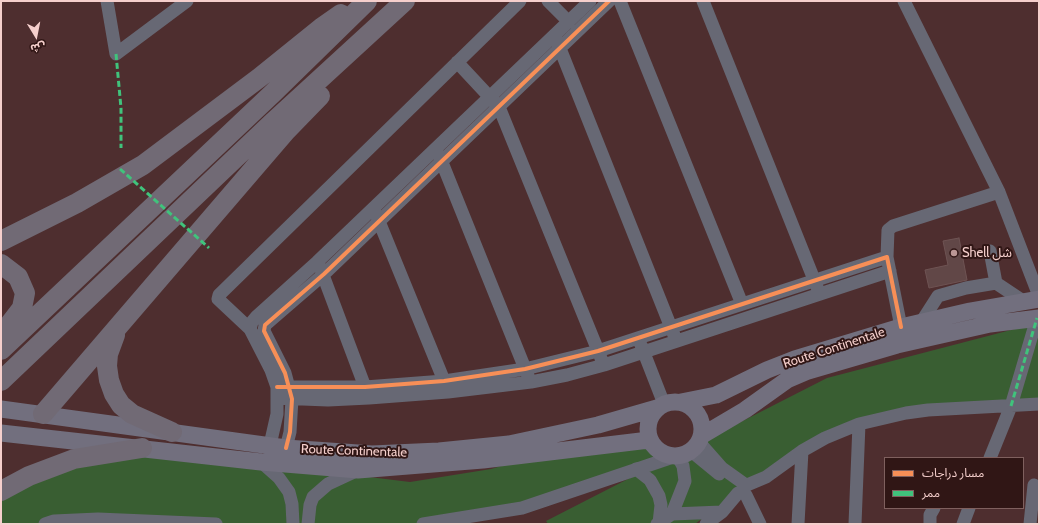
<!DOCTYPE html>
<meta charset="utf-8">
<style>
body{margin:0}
#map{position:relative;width:1040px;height:525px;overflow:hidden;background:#4e2e2f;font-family:Cabin,"Noto Sans Arabic",sans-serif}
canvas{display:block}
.frame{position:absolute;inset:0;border:2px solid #f5cfcc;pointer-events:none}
.legend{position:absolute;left:884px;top:457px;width:140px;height:52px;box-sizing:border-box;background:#301615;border:1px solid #7f605e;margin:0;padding:5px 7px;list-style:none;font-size:12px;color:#f5cfcc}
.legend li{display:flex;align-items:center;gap:8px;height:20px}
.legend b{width:20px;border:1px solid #7f605e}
.north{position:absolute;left:16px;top:16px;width:40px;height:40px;-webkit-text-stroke:3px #301615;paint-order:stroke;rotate:170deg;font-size:11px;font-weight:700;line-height:16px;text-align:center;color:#f5cfcc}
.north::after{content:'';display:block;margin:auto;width:14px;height:18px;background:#f5cfcc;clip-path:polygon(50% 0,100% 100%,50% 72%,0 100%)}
</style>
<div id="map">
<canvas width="1040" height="525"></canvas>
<div class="frame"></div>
<ul class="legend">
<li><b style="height:5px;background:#f78f57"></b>مسار دراجات</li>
<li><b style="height:5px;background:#40c37c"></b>ممر</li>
</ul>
<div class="north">ش</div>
</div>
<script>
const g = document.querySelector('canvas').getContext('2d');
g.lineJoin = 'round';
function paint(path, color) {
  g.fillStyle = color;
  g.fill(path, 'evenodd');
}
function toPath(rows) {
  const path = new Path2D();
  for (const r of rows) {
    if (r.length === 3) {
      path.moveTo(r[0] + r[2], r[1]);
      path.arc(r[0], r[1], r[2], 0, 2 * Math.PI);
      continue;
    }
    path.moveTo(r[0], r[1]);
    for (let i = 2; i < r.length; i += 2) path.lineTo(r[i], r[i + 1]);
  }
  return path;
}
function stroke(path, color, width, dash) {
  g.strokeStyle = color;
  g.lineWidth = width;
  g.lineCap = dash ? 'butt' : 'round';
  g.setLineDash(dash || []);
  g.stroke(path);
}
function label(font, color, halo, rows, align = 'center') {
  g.font = font + ' Cabin,"Noto Sans Arabic",sans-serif';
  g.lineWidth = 4;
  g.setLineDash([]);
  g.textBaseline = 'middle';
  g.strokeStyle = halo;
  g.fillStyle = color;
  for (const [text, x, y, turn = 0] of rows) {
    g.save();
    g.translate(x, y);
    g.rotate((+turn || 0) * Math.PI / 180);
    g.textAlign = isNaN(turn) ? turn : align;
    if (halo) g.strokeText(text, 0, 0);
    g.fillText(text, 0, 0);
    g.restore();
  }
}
const green = toPath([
 [1039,324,1039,398,850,421,767,469,695,524,548,524,546,521,665,460,453,524,1,524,1,491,133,448,410,482,491,469,508,464,663,444,666,449,676,455,827,378,1030,325]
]);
const building = toPath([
 [959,238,967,280,929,288,925,270,948,265,943,241,959,238]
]);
const minor = toPath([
 [107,1,116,54,187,1],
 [548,1,569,22],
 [620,1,742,304],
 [703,1,817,287],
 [904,1,999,192,1039,296],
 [557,41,674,335],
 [457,62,499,107,601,358],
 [439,155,528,376],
 [376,214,447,388],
 [990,251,996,283],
 [320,267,368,395],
 [922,321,938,296,966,288,996,283,1023,301],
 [901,327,887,257,888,230,893,226,999,192],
 [250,329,252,322,257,316,317,262,590,1],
 [641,345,664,404],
 [277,387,365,387,444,381,525,369,598,351,887,257],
 [277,398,328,400,369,398,448,392,531,382,567,375,604,365,890,271],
 [699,442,722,468,743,483],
 [270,445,277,414,277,387,271,370,250,329,218,299,219,295,520,1],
 [286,448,290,432,292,399,285,373,264,331,265,325,324,274,609,1],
 [691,451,719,474],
 [990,458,1011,406,1037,318],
 [261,462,279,478,289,492,292,504,293,524],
 [636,469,650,480,659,496,661,505,659,523],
 [747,485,766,477,802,451,825,438,859,424,906,413,928,410,1039,404],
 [746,495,760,524],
 [672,514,722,512],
 [45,524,54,521,98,519,216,524],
 [308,524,310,505,313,497,328,484,358,470],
 [423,524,522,508,673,457],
 [657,524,672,514,685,481,683,466,678,457],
 [706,524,722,512,738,493],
 [798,524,802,451],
 [855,524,859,424],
 [930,524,930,515,934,508],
 [963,524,969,508],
 [1030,524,1034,485]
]);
const major = toPath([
 [675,429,27],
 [681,402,716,395,767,370,795,359,901,327,970,311,1039,299],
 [1,409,286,448,372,454,439,451,509,444,598,425,657,408],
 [1,433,261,462,358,470,483,460,649,440],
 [701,436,745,410,787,380,808,371,897,345,990,324,1039,318]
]);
const highway = toPath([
 [1,241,77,203,143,165,259,78,321,28,341,14],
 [1,264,18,277,25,293,22,308,2,334],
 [115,335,108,354,107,366,109,380,114,394,121,405,132,414,172,432],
 [1,350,273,93,367,1],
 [1,381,272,123,405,1],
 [43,414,286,131,320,96],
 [1,491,29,476,74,459,142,448]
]);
const quiet = toPath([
 [116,54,121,108,121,148],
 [120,169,209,248],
 [1011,406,1037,318]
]);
const cycleway = toPath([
 [277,387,365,387,444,381,525,369,598,351,887,257,901,327],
 [286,448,290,432,292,399,285,373,264,331,265,325,324,274,609,1]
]);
const markers = [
 [954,253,4,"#bb9795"]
];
const poiNames = [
 ["Shell شل",962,253]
];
const streetNames = [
 ["Route Continentale",834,348,-18],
 ["Route Continentale",354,451,2]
];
paint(green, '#395e32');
paint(building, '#614747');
stroke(building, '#6e5353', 1);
stroke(minor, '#676874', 13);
stroke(major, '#726f7e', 17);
stroke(highway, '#716a75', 20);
stroke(quiet, '#40c37c', 3, [6, 3]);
stroke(cycleway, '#f78f57', 4);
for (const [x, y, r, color] of markers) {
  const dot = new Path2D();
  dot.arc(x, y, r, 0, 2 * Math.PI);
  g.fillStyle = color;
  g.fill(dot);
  stroke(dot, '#301615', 1.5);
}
label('13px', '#f5cfcc', '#301615', poiNames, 'left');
label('13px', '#f5cfcc', '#301615', streetNames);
</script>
